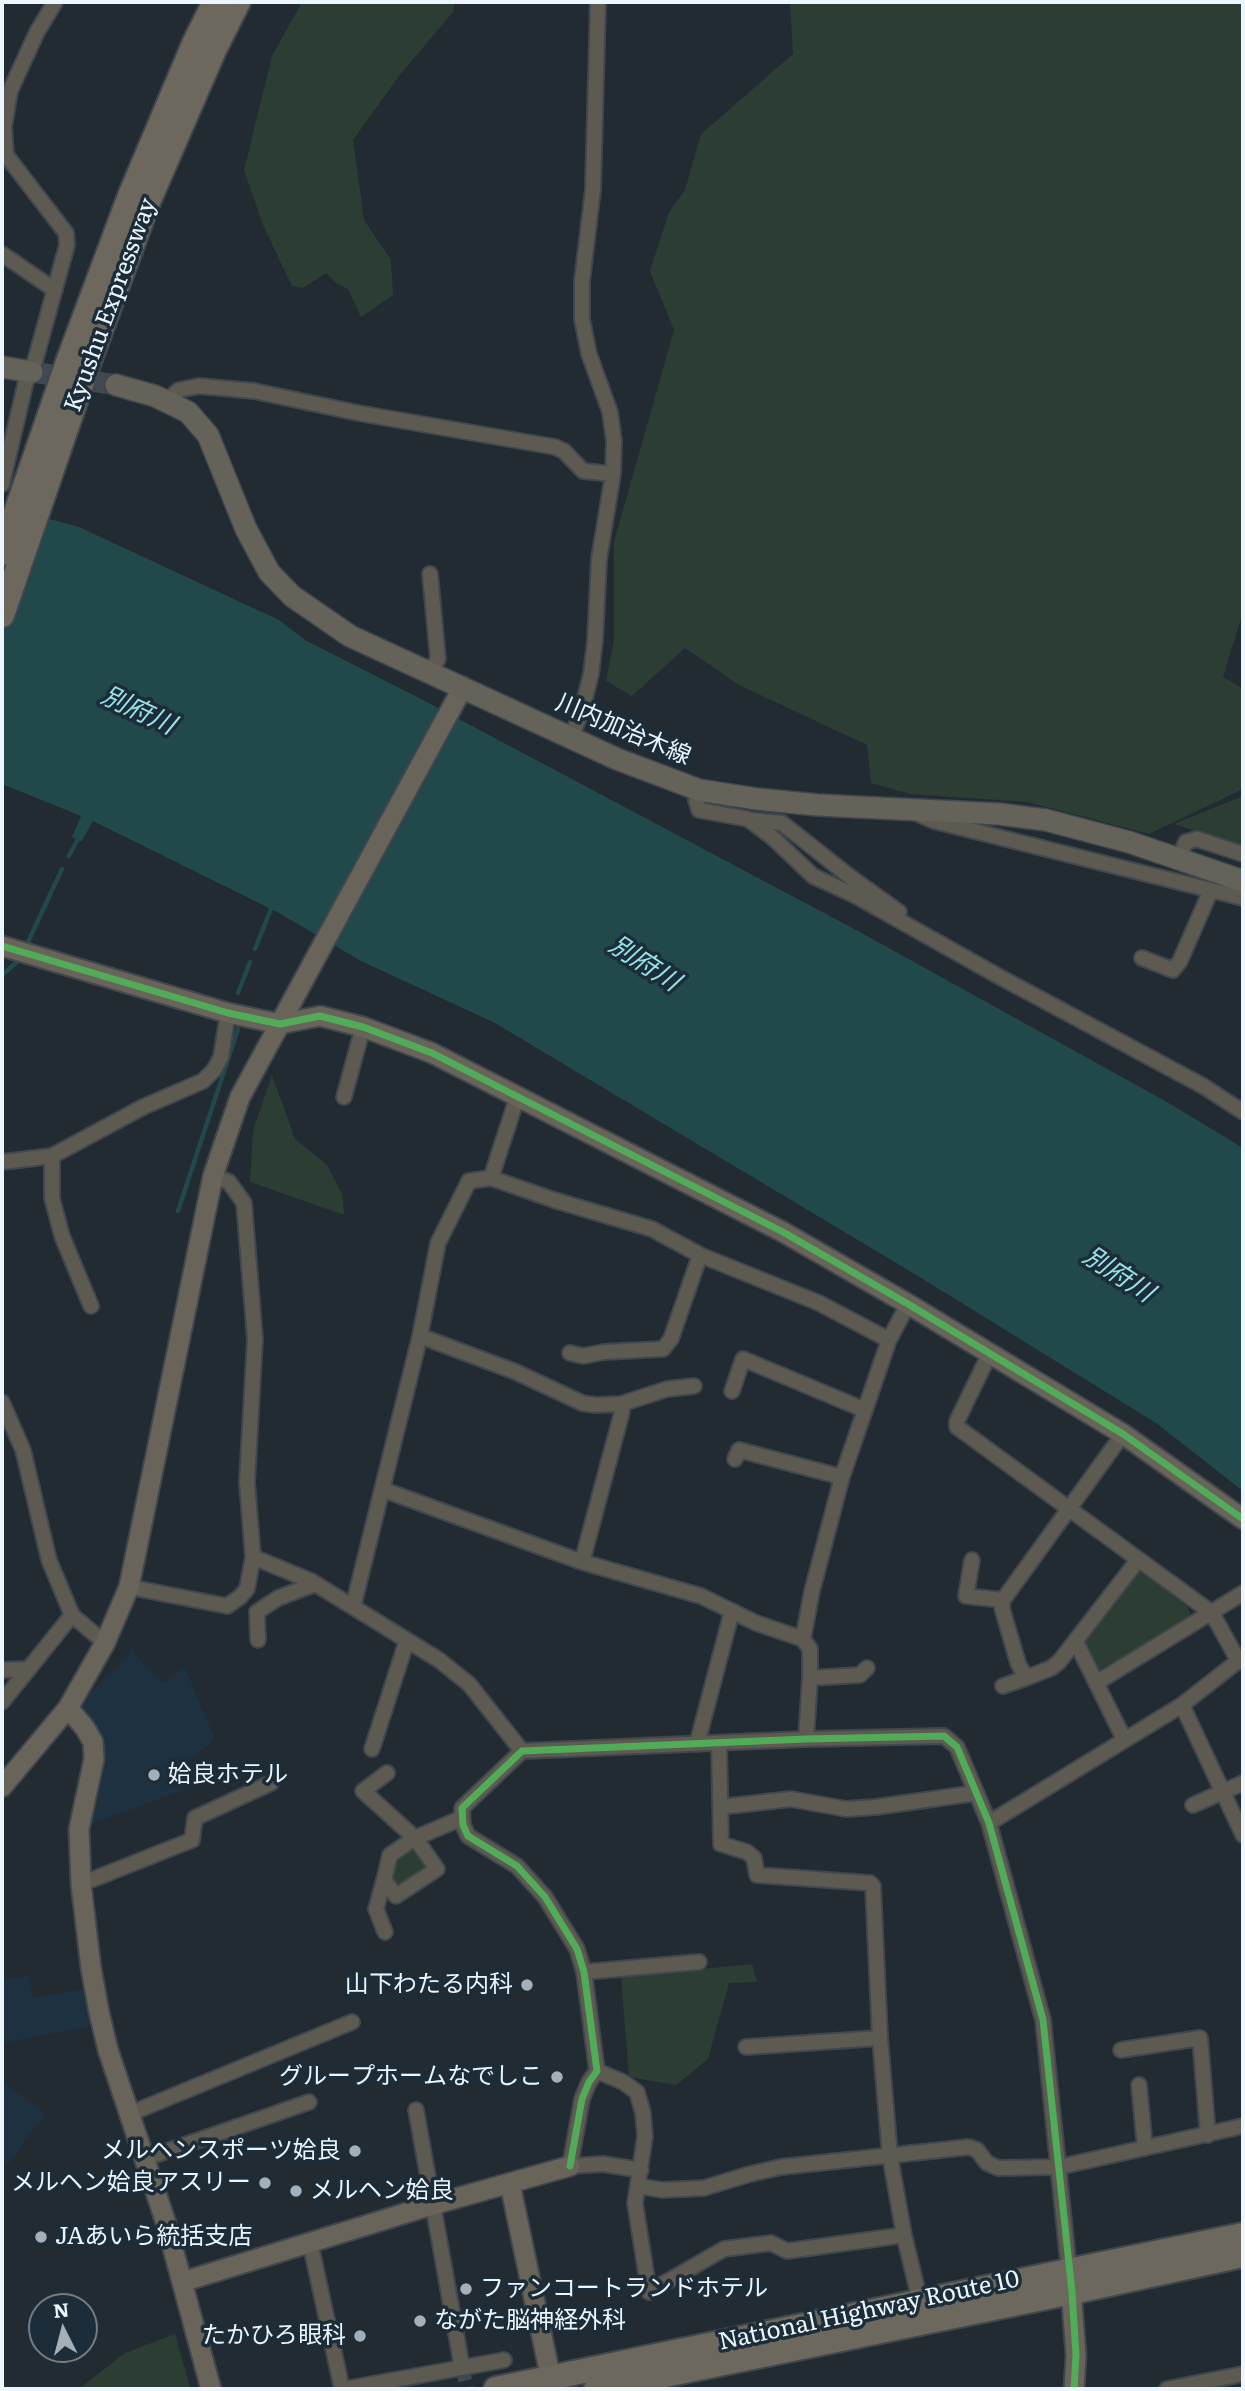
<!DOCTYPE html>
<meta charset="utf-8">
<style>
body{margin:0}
#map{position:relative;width:1245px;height:2391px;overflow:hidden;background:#222b32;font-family:Literata,serif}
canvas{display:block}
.frame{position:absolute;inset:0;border:4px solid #ebf6fe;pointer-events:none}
.north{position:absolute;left:28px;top:2293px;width:70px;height:70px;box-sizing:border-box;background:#1c2c38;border:2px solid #6f7d87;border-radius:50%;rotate:354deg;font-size:19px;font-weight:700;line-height:28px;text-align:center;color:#ebf6fe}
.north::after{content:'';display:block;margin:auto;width:24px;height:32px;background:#a5afb7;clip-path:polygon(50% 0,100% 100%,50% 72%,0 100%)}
</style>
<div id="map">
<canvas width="1245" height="2391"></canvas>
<div class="frame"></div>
<div class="north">N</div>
</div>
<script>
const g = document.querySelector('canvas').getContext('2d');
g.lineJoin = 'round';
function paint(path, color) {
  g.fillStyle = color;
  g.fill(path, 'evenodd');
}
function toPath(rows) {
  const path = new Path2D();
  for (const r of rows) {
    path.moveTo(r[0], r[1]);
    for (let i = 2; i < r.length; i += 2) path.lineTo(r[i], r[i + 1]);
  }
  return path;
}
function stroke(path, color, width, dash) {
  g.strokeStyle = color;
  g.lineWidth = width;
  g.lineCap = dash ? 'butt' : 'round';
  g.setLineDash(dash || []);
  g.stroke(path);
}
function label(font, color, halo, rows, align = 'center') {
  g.font = font + ' Literata,"Noto Sans JP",serif';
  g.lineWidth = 7;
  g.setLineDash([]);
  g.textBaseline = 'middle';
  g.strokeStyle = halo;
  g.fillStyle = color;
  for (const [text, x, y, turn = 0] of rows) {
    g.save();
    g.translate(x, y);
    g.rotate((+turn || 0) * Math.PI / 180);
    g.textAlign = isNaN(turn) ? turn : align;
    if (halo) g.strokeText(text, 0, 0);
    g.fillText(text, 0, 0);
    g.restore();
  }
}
const built = toPath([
 [132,1651,162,1683,185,1668,215,1739,182,1766,181,1791,91,1824,103,1741,79,1704],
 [29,1976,32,1998,85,1989,92,2026,2,2043,2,1979],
 [2,2080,45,2114,8,2165,2,2159]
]);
const green = toPath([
 [302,2,455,2,453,12,399,76,353,140,364,220,391,260,393,295,361,317,348,289,336,283,326,273,303,288,292,286,263,225,244,170,272,56],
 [790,2,1243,2,1243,612,1223,677,1242,688,1243,789,1149,834,1028,802,910,794,871,783,867,745,739,685,685,648,632,696,606,681,614,639,614,542,674,330,650,271,669,212,685,190,701,134,793,54],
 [1243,796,1243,846,1174,824],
 [272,1075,295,1139,327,1165,343,1196,344,1215,250,1182,253,1131],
 [1139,1570,1188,1607,1191,1618,1099,1670,1084,1642],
 [415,1841,434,1868,398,1892,388,1879,393,1855],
 [752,1964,757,1982,729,1983,708,2059,676,2085,629,2077,621,1977],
 [175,2334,190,2387,189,2389,79,2389,125,2353]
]);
const water = toPath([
 [2,506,79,527,279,620,305,640,425,701,858,931,1167,1102,1243,1148,1243,1491,1156,1423,918,1276,495,1023,361,961,279,913,93,821,81,842,72,837,81,816,2,784]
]);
const stream = toPath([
 [69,856,80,835],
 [28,942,62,869],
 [255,949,273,904],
 [2,975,18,961],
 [238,993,250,962],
 [178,1211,238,1029]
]);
const streetTunnel = toPath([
 [462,2367,467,2389]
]);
const primaryTunnel = toPath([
 [32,372,116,385]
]);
const street = toPath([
 [2,254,55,290],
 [167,401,179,390,199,386,254,391,358,413,555,447,564,451,583,471,613,474],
 [2,484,26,381,32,372,67,245,66,233,6,155,4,127,10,91,37,32,55,2],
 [430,574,438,659,430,672],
 [571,738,582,710,591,674,595,641,599,559,613,474,614,441,610,412,589,354,582,319,582,281,593,189,598,2],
 [699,790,696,800,699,810,748,819,772,837,813,876,854,895,998,976,1203,1086,1243,1112],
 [920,815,934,821,1243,898],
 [750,820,782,823,849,876,899,912],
 [1178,860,1186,842,1197,839,1243,854],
 [1142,958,1173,970,1180,961,1211,890],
 [344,1097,363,1027],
 [52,1156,52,1198,62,1236,91,1306],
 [2,1162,52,1156,143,1107,203,1081,214,1070,221,1057,228,1013],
 [491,1178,518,1095],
 [420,1336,516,1372,582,1403,595,1405,621,1404,667,1389,694,1386],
 [889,1340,908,1304],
 [570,1353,583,1356,604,1352,663,1349,671,1339,700,1255],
 [990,1353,957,1421,957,1427,1212,1613,1239,1662],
 [732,1391,743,1359,865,1410],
 [2,1402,23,1450,49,1560,72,1615,105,1643],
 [1123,1434,1003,1600,1002,1608,1018,1663,1026,1678,1051,1668,1059,1662,1138,1560],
 [735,1459,739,1450,842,1477],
 [384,1490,582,1562,701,1596,756,1623,803,1639,810,1649,810,1678,806,1739],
 [253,1557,311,1581,439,1660,469,1684,522,1751],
 [972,1560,966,1596,1003,1600],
 [582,1562,622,1412,621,1404],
 [129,1587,227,1606,240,1597,247,1589,253,1557,247,1482,255,1339,244,1203,229,1182,213,1176],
 [353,1607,420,1336,438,1243,469,1181,491,1178,554,1200,652,1229,700,1255,819,1303,889,1340,842,1477,812,1591,803,1639],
 [258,1640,257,1612,278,1598,315,1584],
 [1076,1642,1124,1739],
 [2,1670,29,1669],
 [810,1678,860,1675,867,1668],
 [1096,1683,1243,1593],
 [1003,1686,1026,1678],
 [2,1702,72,1615],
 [1182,1705,1243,1835],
 [697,1744,732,1611],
 [372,1749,407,1640],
 [387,1773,363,1791,415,1838,437,1869,396,1896,384,1880,390,1855,415,1838,462,1818],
 [1193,1805,1243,1783],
 [720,1807,791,1799,846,1809,876,1807,976,1793],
 [989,1823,1182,1705,1243,1657],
 [384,1880,376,1909,385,1932],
 [81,1884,192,1840,195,1818,271,1783],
 [584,1972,699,1962],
 [746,2047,880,2038],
 [1121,2050,1200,2038,1208,2135],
 [597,2071,623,2082,637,2092,643,2113,645,2136,635,2203,649,2292,724,2249,771,2243,787,2251,904,2235,890,2156,880,2038,873,1886,870,1883,757,1875,754,1858,747,1852,721,1844,719,1743],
 [1139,2085,1145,2148],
 [416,2110,462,2367],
 [129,2114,352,2022],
 [144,2159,309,2102],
 [641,2170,603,2164,570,2166,582,2099,589,2082,597,2071,584,1972,577,1949,545,1897,517,1866,468,1836,463,1825,462,1808,522,1751,806,1739,944,1736,957,1747,989,1823,1043,2020,1069,2270],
 [639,2186,662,2190,704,2188,750,2174,781,2167,969,2147,977,2150,987,2163,998,2168,1059,2167,1243,2126],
 [904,2235,920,2301],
 [310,2242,342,2389],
 [345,2389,504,2360],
 [1167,2389,1243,2374]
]);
const secondary = toPath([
 [2,946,228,1013,280,1024,320,1016,363,1027,432,1053,783,1232,908,1304,1123,1434,1243,1519],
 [68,1708,85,1728,93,1742,94,1759,79,1829,81,1884,91,1968,99,2012,108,2050,166,2223,211,2389],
 [2,1787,68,1708,105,1643,129,1587,213,1176,240,1097,463,687],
 [510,2184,553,2389],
 [1070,2278,1076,2355,1074,2389],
 [182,2282,432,2205,570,2166]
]);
const primary = toPath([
 [2,367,32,372],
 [116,385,155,396,188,412,208,435,246,529,269,572,292,596,350,636,617,759,699,790,757,799,818,805,999,814,1046,820,1129,842,1243,881]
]);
const highway = toPath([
 [2,553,68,362,130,196,195,42,215,2],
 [2,615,87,367,148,202,214,50,238,2],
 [496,2389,1243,2235],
 [596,2389,1072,2292,1243,2255]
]);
const cycleway = toPath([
 [2,946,228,1013,280,1024,320,1016,363,1027,432,1053,783,1232,908,1304,1123,1434,1243,1519],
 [570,2166,582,2099,589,2082,597,2071,584,1972,577,1949,545,1897,517,1866,468,1836,463,1825,462,1808,522,1751,806,1739,944,1736,957,1747,989,1823,1043,2020,1072,2292,1076,2355,1074,2389]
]);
const markers = [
 [154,1775,7,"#a5afb7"],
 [527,1985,7,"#a5afb7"],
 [557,2077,7,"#a5afb7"],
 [355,2151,7,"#a5afb7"],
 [265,2183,7,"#a5afb7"],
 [296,2191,7,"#a5afb7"],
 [41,2237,7,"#a5afb7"],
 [466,2289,7,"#a5afb7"],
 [420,2321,7,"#a5afb7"],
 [360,2336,7,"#a5afb7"]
];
const streetNames = [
 ["Kyushu Expressway",111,305,-70],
 ["川内加治木線",623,730,23],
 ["National Highway Route 10",869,2311,-12]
];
const poiNames = [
 ["姶良ホテル",168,1775],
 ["山下わたる内科",513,1985,"right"],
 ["グループホームなでしこ",543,2077,"right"],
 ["メルヘンスポーツ姶良",341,2151,"right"],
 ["メルヘン姶良アスリー",251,2183,"right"],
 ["メルヘン姶良",310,2191],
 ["JAあいら統括支店",55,2237],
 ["ファンコートランドホテル",480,2289],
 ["ながた脳神経外科",434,2321],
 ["たかひろ眼科",346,2336,"right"]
];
const waterNames = [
 ["別府川",138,711,25],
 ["別府川",644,964,33],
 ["別府川",1118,1275,33]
];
paint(built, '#1d3141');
paint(green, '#2c3d34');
paint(water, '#21484b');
stroke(stream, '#21484b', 4.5);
stroke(streetTunnel, '#404951', 14, [14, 7]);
stroke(primaryTunnel, '#404951', 21, [21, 10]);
stroke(street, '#40474d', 18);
stroke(secondary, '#40474d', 23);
stroke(primary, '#40474d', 24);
stroke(highway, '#40474d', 28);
stroke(street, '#5d5a51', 14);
stroke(secondary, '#68645a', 19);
stroke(primary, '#646259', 21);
stroke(highway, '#6c685d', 24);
stroke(cycleway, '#51ab58', 7);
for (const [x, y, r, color] of markers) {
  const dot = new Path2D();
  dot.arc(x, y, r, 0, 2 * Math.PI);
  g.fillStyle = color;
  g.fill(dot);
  stroke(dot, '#1c2c38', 2.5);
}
label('24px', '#ebf6fe', '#1c2c38', streetNames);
label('24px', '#ebf6fe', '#1c2c38', poiNames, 'left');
label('italic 26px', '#95e3e8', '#1c2c38', waterNames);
</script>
